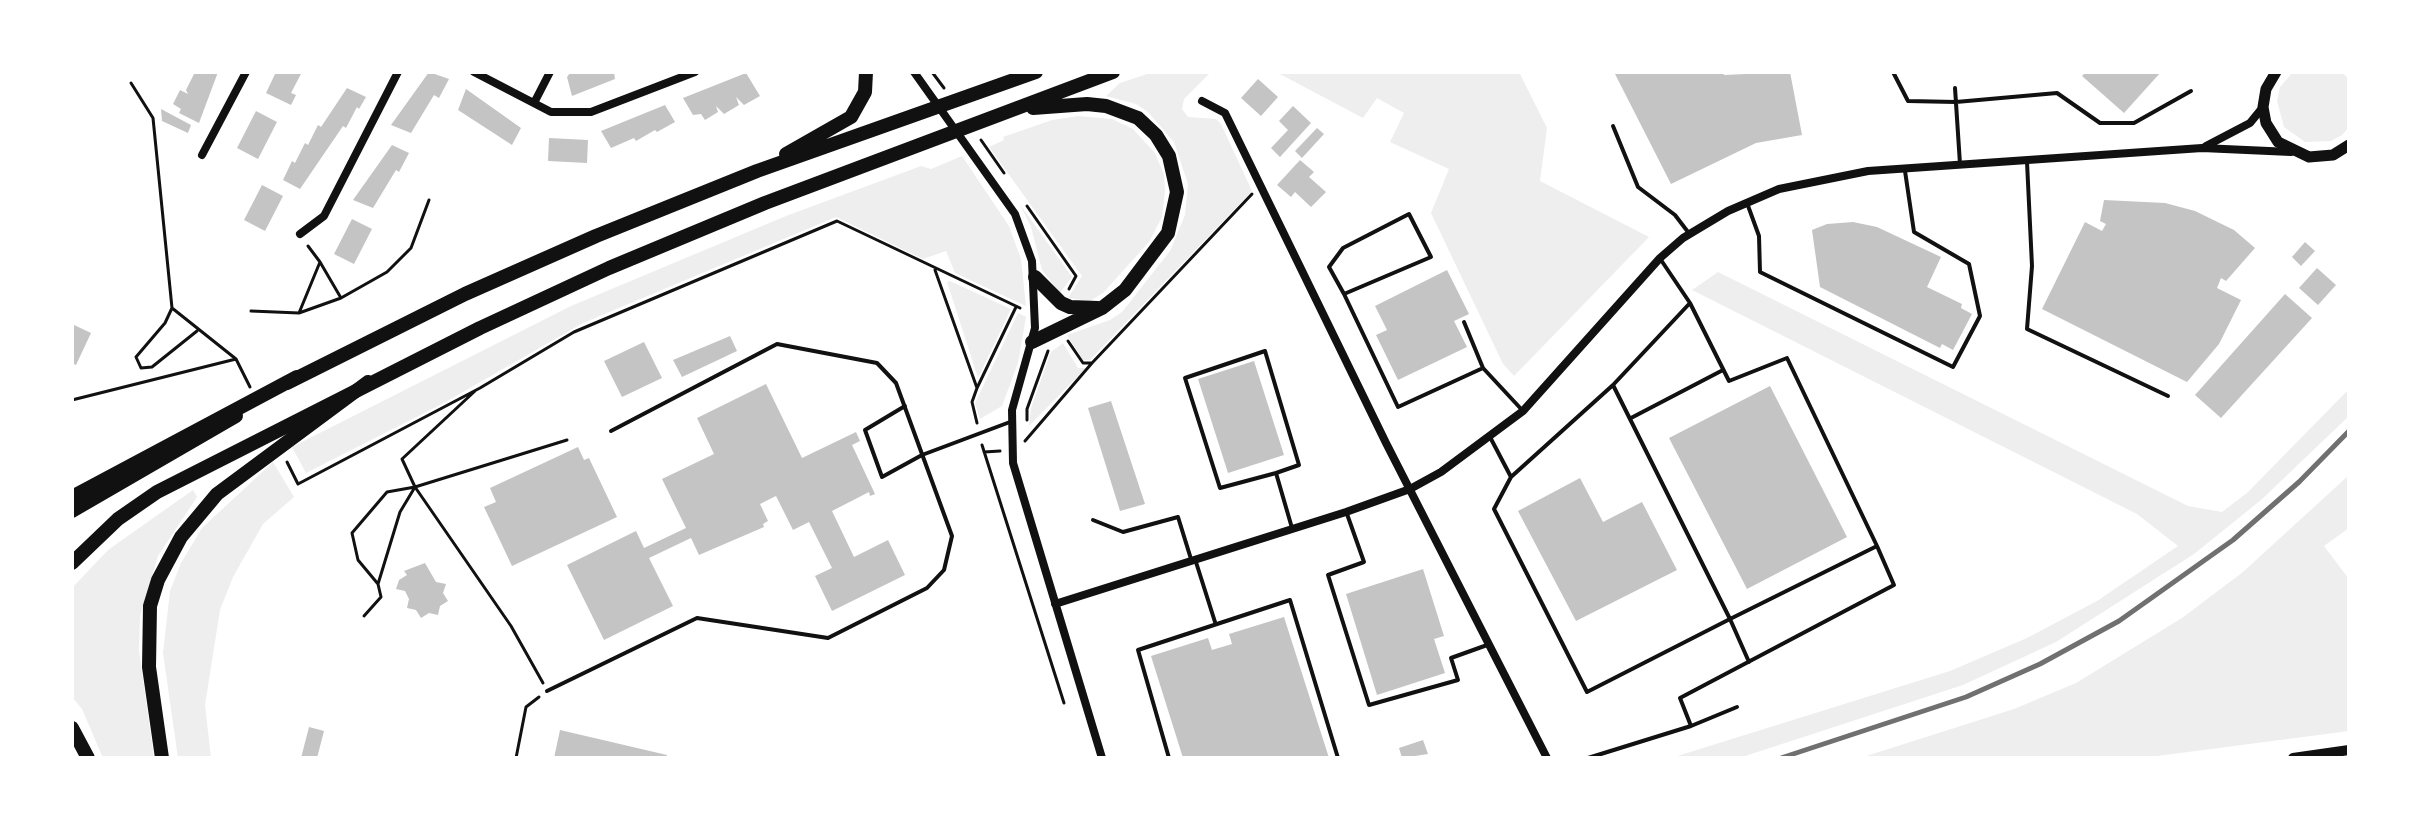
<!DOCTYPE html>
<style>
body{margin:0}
#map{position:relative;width:2421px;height:830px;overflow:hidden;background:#fff;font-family:"Public Sans",sans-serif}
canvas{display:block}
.frame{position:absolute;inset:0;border:74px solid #fff;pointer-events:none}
</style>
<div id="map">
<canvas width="2421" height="830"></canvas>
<div class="frame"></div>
</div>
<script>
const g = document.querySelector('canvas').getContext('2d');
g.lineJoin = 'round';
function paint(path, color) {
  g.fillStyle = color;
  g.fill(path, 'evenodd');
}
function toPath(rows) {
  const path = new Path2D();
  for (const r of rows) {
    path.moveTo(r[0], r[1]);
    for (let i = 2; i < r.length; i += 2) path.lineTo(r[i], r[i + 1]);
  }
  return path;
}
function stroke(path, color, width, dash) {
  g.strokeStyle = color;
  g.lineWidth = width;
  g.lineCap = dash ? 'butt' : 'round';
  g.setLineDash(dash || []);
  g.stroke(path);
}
const green = toPath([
 [1153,72,1211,72,1184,99,1182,109,1188,117,1216,119,1221,124,1252,191,1090,360,1083,360,1067,335,1110,320,1122,312,1170,251,1185,215,1188,184,1174,142,1148,112,1136,104,1106,96,1120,83],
 [1276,72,1519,72,1547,128,1540,181,1649,237,1514,376,1503,364,1431,213,1449,169,1390,142,1404,113,1377,98,1363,118],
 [2293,72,2341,72,2348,78,2349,127,2342,135,2331,141,2305,142,2284,127,2277,101,2280,87],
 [1078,116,1112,119,1133,129,1155,153,1164,175,1165,190,1162,217,1149,242,1103,293,1090,301,1068,298,1082,276,989,147,1004,140,1003,137,1052,120],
 [962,156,1009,226,1021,259,1026,306,955,273,946,251,923,259,836,217,583,323,442,404,306,473,292,447,571,306,786,216,921,166,931,169],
 [1019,203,1072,277,1060,293,1042,270,1031,227],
 [1718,272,2188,506,2222,512,2248,492,2349,389,2349,416,2261,500,2194,554,2056,642,1963,685,1739,758,1671,758,1950,671,2027,638,2097,601,2178,546,2137,514,1692,290],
 [950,281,1011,309,978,378,947,282],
 [1018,313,1026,317,1018,363,1002,406,980,419,975,403],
 [1063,343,1078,368,1086,368,1029,426,1031,408,1051,352],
 [273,462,294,497,263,524,233,577,220,610,205,705,211,758,178,758,163,653,170,591,181,563,202,528],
 [2349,475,2349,528,2324,546,2349,579,2349,731,2142,758,1860,758,2014,709,2076,683,2182,618,2243,572],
 [193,490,197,497,158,556,140,616,139,651,154,758,103,758,82,709,72,697,72,588,108,550]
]);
const building = toPath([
 [195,72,218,72,199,123,179,113,181,109,173,104,180,90,188,94,186,90],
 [276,72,302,72,291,93,296,95,291,105,266,93],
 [429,72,449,79,439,98,434,95,411,133,391,125],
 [614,72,615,79,572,96,567,77,570,73],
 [1614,72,1723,72,1724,75,1790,72,1802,135,1756,143,1671,184],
 [2086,72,2161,72,2124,113,2082,76],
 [746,73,760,96,744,105,736,97,739,105,724,114,716,106,718,112,705,120,701,114,693,115,683,98],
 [1258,79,1278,97,1261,116,1241,98],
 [347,88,366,97,359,109,357,107,346,128,343,126,300,189,283,180,292,161,295,163,305,143,308,145,318,125,321,127],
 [466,89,521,128,512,145,458,110],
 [665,105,675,122,657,132,655,130,636,141,634,138,611,148,601,131],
 [1293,106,1311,123,1280,157,1271,148,1288,130,1279,121],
 [161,109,191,125,188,133,162,121],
 [256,111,277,122,258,159,237,148],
 [1317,128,1324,134,1302,158,1295,151],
 [549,138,588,140,587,163,548,161],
 [392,145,409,153,399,172,396,170,373,208,353,200],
 [1300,160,1314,172,1309,177,1326,192,1311,207,1295,192,1291,197,1277,185],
 [262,185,283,196,265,231,244,220],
 [2104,200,2165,203,2195,211,2234,230,2255,248,2226,281,2221,278,2217,288,2241,300,2219,344,2187,382,2042,309,2085,222,2102,231,2106,224,2100,221],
 [352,219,372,229,354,264,334,254],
 [1853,222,1877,227,1941,257,1927,287,1962,304,1961,308,1972,314,1953,350,1942,344,1940,348,1820,287,1812,230,1827,224],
 [2305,242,2315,251,2301,266,2292,257],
 [2317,268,2336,285,2318,305,2299,288],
 [1447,270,1469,314,1454,321,1467,347,1398,380,1376,335,1387,330,1375,306],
 [2285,294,2312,318,2221,418,2195,395],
 [72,324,91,333,76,365,72,363],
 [730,336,737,351,682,377,673,360],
 [644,342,662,378,622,397,604,361],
 [1254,361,1284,455,1228,473,1198,379],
 [766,384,802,458,856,432,860,441,852,445,875,494,870,496,869,492,832,511,854,557,888,540,905,575,832,611,815,576,832,568,809,522,793,530,776,496,760,504,768,521,763,524,764,527,699,555,691,538,649,558,673,606,604,640,567,565,636,531,644,548,686,528,662,479,714,454,697,418],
 [1770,386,1847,537,1747,589,1669,438],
 [1111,401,1145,504,1120,511,1088,408],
 [578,447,584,460,589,458,617,517,512,566,484,507,496,502,490,488],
 [1580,478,1603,522,1642,502,1677,570,1576,621,1518,511],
 [425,563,436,582,446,584,443,593,448,601,440,606,438,615,429,613,421,618,416,610,407,608,409,599,405,591,396,589,399,580,407,575,404,571],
 [1423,569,1444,636,1434,639,1445,673,1377,695,1346,594],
 [1284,617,1329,758,1183,758,1151,656,1208,638,1212,650,1232,644,1229,634],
 [309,727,324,731,317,758,301,758],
 [560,730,667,755,666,758,554,758],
 [1423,740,1428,754,1402,758,1399,748]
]);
const path = toPath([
 [932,72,944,88],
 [131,83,153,118,172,308,165,323,136,357,141,368,152,367,197,331],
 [981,140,1004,173],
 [1027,206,1076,276,1069,289],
 [308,246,320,262],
 [935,270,977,388,1016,307],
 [172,308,236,359,250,387],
 [251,311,299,313,341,298,387,272,411,248,429,200],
 [299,313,320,262,341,298],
 [1068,341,1083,363,1092,363,1252,194],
 [475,391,402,459,415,487,511,626,543,683],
 [72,400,236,359],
 [1027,420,1027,409,1048,351],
 [977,423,972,402,977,388],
 [1025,441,1092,363],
 [982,445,1064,703],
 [984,452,1000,451],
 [287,462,298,484,480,388,574,332,837,221,1020,308],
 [415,487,400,512,378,584,358,560,352,533,387,492,415,487],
 [415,487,567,440],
 [364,616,381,597,378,584],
 [516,758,526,707,539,697]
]);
const service = toPath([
 [1893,72,1908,101,1956,102,2057,93,2100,123,2134,123,2191,91],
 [1955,88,1960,164],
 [1613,126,1638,187,1675,215,1688,232],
 [2027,162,2032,266,2027,329,2168,396],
 [1747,203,1759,236,1760,272,1953,367,1980,316,1969,264,1914,232,1905,171],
 [1661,260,1690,303,1729,381,1787,358,1877,546],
 [1344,294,1329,267,1343,248,1409,214,1431,257,1344,294,1398,407,1483,368],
 [1464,322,1483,368,1523,411],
 [1613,385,1690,303],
 [905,406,865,430,882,477,922,455,1010,422],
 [1631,418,1723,370],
 [1490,437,1511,477],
 [1276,473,1220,488,1185,378,1265,351,1299,465,1276,473,1292,528],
 [1347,514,1364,562,1328,575,1369,705,1458,680,1451,658,1490,644],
 [1093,520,1123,532,1178,517,1191,559],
 [1195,559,1215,622],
 [547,691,697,618,828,638,927,588,944,570,952,536,896,383,877,363,777,344,611,431],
 [1691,726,1680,698,1894,585,1877,546,1730,619,1587,692,1494,509,1511,477,1613,385,1730,619,1749,662],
 [1169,758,1138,650,1290,600,1338,758],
 [1588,758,1691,726,1737,707]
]);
const minor = toPath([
 [474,72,551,112,591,112,695,72],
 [914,72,1015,214,1032,261,1035,328,1012,410,1013,463,1102,758],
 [1202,101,1225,113,1386,443,1547,758],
 [534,103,550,72],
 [2206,146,2250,123,2263,107],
 [202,155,246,72],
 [300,234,324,216,398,72],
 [1055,604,1346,512,1410,489,1441,472,1523,411,1660,258,1683,238,1728,211,1779,189,1868,171,2202,148,2291,152]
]);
const tertiary = toPath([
 [2293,758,2349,750]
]);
const secondary = toPath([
 [2276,72,2266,89,2263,107,2266,123,2278,142,2309,157,2333,155,2349,145]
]);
const trunk = toPath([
 [786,154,851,117,865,92,866,72],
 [1035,277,1061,303,1070,307,1098,308],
 [1032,342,1102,308,1125,290,1168,233,1177,192,1169,156,1156,135,1138,118,1106,106,1087,104,1033,108],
 [287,383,465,294,596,236,757,171,1036,72],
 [72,511,236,416],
 [72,563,118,519,157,492,480,328,609,268,765,203,1113,72]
]);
const motorway = toPath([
 [72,497,297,377],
 [72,728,88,758],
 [162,758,149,667,150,606,158,580,181,537,217,494,368,382]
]);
const rail = toPath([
 [1781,758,1966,697,2040,664,2119,621,2233,540,2299,482,2349,431]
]);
paint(green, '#eee');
paint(building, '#c4c4c4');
stroke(path, '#111', 3);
stroke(service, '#111', 4);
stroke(minor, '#111', 8);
stroke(tertiary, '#111', 10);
stroke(secondary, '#111', 11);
stroke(trunk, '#111', 14);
stroke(motorway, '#111', 14);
stroke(rail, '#707070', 5);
</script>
